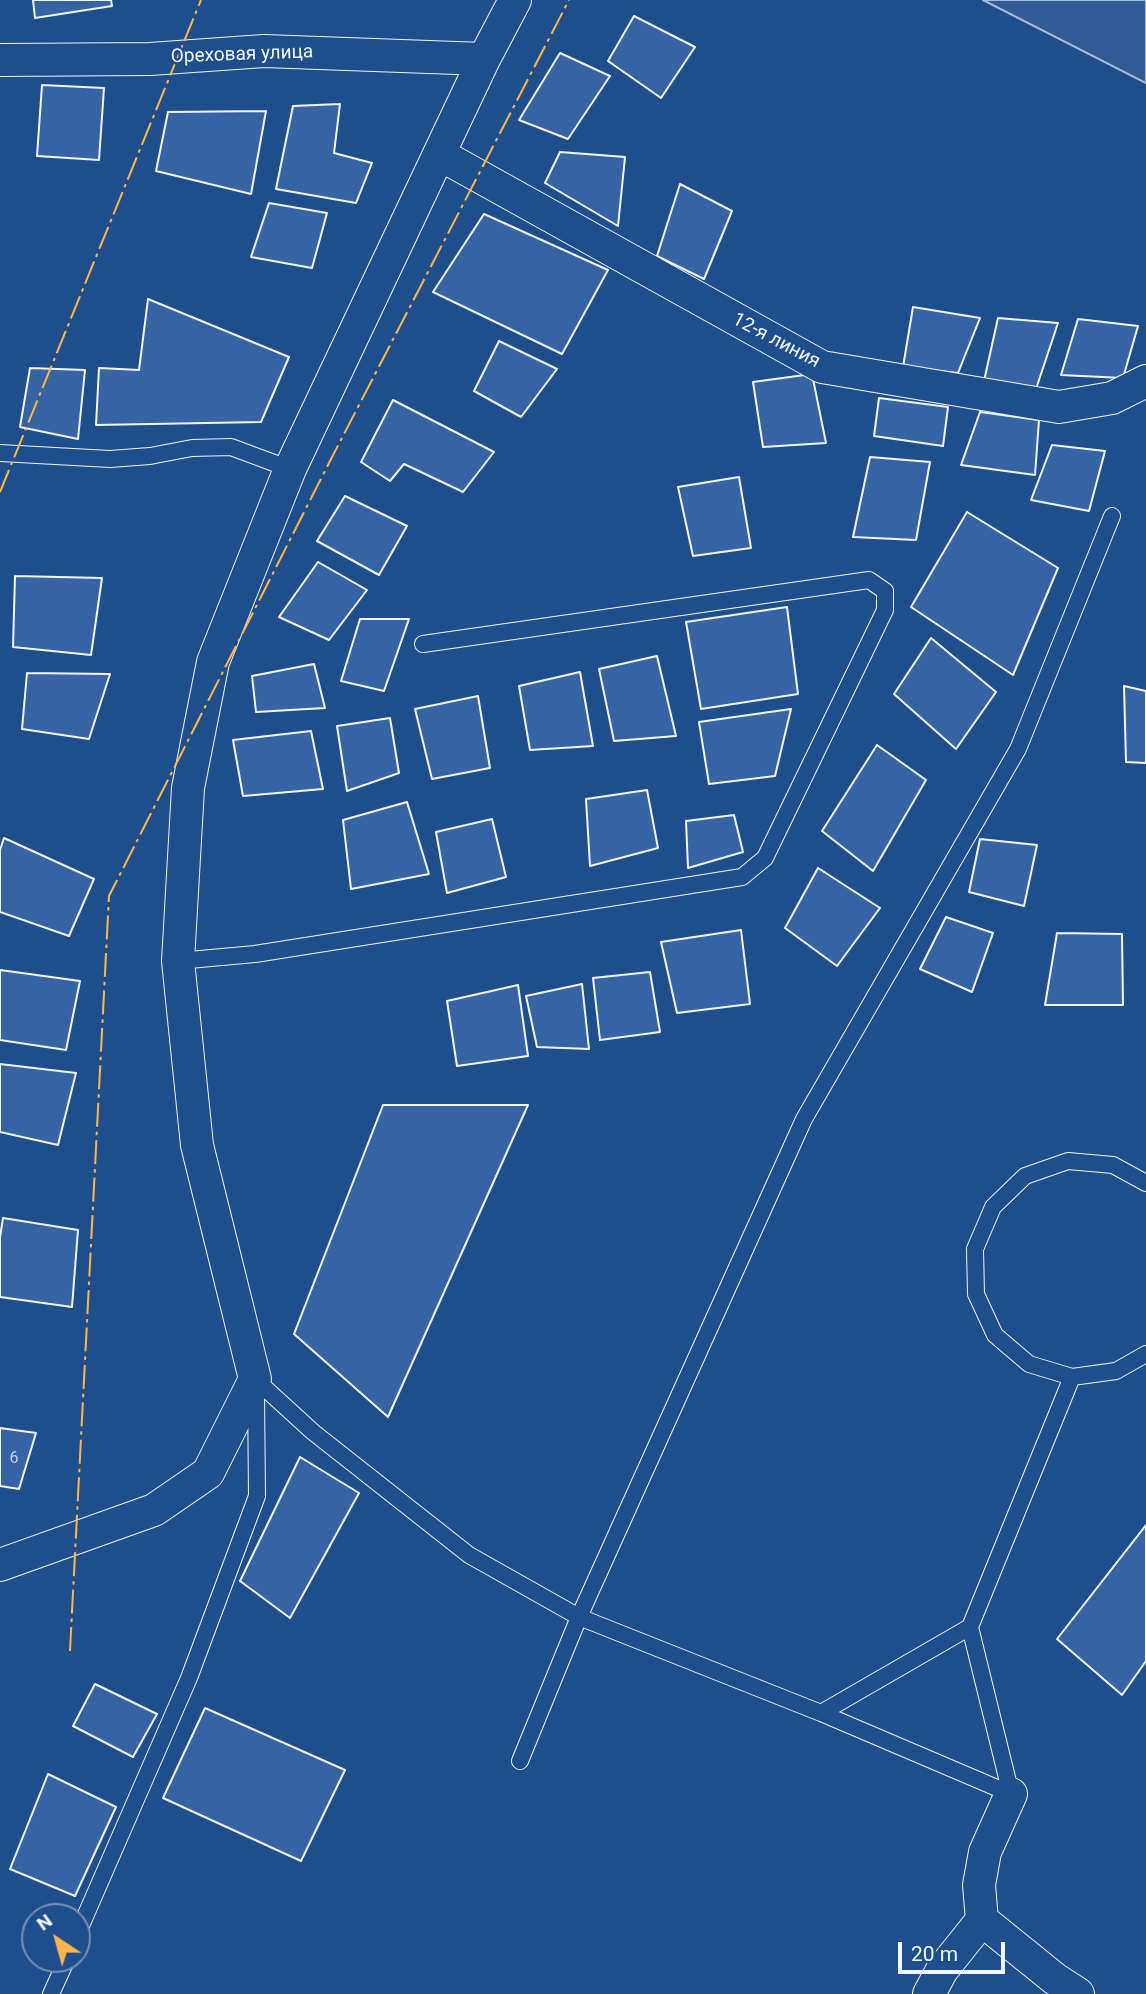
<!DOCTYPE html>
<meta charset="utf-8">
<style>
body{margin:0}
#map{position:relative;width:1146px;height:1994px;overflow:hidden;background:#1f4e8c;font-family:Roboto,sans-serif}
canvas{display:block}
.north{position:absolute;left:21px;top:1903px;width:70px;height:70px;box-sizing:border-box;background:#1f4e8c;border:2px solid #7391ba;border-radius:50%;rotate:324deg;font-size:19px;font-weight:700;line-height:28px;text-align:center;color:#f2f6ff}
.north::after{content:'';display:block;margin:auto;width:24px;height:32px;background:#ffb74d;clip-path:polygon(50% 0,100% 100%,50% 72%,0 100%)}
.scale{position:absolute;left:898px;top:1942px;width:107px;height:32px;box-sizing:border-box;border:4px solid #f2f6ff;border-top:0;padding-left:9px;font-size:21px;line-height:24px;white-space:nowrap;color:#f2f6ff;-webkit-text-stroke:5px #1f4e8c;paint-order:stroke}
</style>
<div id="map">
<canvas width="1146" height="1994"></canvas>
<div class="north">N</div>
<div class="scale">20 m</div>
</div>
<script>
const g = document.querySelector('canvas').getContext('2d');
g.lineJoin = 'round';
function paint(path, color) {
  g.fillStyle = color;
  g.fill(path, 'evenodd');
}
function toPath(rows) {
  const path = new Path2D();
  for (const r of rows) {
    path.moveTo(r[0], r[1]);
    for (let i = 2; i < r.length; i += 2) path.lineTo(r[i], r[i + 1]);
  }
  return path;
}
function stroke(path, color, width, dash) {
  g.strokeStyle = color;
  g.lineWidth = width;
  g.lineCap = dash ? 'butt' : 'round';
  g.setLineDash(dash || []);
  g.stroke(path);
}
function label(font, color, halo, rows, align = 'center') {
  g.font = font + ' Roboto,sans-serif';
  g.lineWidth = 5;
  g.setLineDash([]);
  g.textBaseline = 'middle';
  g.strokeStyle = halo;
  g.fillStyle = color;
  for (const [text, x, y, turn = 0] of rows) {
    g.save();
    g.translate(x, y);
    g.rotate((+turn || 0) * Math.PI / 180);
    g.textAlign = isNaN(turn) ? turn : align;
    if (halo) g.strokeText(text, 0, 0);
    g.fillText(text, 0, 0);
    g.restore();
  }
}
const built = toPath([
 [983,0,1146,0,1146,83,983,0]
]);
const building = toPath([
 [33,0,111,0,112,6,35,18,33,0],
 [634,16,695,47,661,98,608,61,634,16],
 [560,53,610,76,568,139,519,120,560,53],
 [42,85,104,88,99,160,37,156,42,85],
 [340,104,334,153,372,163,356,203,276,189,293,106,340,104],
 [266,111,251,194,156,171,168,112,266,111],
 [560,152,625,157,618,226,545,183,560,152],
 [680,184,732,211,704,279,657,256,680,184],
 [269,203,327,213,312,268,251,257,269,203],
 [484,214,608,270,562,354,433,292,484,214],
 [148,299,289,357,261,422,96,425,99,368,139,370,148,299],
 [913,307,980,318,958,373,903,367,913,307],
 [998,318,1058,323,1036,389,984,381,998,318],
 [1078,319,1138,326,1123,378,1061,375,1078,319],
 [499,341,557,369,521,417,474,391,499,341],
 [30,368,85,370,78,439,20,427,30,368],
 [812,374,826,443,763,447,753,382,812,374],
 [879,398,948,407,943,446,874,436,879,398],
 [393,400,494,452,463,492,404,464,390,481,361,462,393,400],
 [980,412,1039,420,1035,475,961,465,980,412],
 [1052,445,1105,451,1089,511,1031,500,1052,445],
 [870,457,930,462,916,540,853,537,870,457],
 [739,477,751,548,693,556,678,487,739,477],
 [345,496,407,526,379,575,317,541,345,496],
 [967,512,1058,568,1013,675,911,607,967,512],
 [318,562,367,590,329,640,279,617,318,562],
 [15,576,102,578,91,655,13,647,15,576],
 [787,607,798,694,701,709,686,622,787,607],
 [360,619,409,619,384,691,341,681,360,619],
 [931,638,996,692,956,749,894,694,931,638],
 [657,656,676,736,614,741,599,669,657,656],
 [314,664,325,708,256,712,252,676,314,664],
 [580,672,593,746,530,750,519,686,580,672],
 [27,673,110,674,89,739,22,729,27,673],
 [1124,686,1146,691,1146,763,1126,762,1124,686],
 [478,696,490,768,432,779,415,709,478,696],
 [791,709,775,776,709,784,699,722,791,709],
 [390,718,399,773,347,791,337,726,390,718],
 [311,731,323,789,243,796,233,740,311,731],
 [877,745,926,780,873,871,822,831,877,745],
 [647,790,658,848,590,866,586,799,647,790],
 [407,802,429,874,351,889,343,820,407,802],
 [734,815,743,852,688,868,686,821,734,815],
 [492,819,506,877,447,893,436,832,492,819],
 [4,838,94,879,69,936,0,912,0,850,4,838],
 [980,839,1037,845,1024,906,969,892,980,839],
 [818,868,880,908,837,966,785,928,818,868],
 [946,917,993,933,972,992,920,969,946,917],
 [741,930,750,1004,677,1013,661,942,741,930],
 [1057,933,1122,934,1123,1005,1045,1005,1057,933],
 [0,970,80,981,66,1050,0,1040,0,970],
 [650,972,660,1032,600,1040,593,978,650,972],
 [582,984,589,1049,537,1047,526,996,582,984],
 [518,985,528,1056,457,1066,447,1001,518,985],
 [0,1064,76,1073,58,1145,0,1132,0,1064],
 [383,1105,528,1105,388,1417,294,1334,383,1105],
 [3,1218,78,1230,72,1307,0,1297,0,1237,3,1218],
 [0,1428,36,1433,19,1489,0,1486,0,1428],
 [300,1457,359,1493,290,1618,240,1581,300,1457],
 [1146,1525,1146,1661,1122,1695,1057,1639,1146,1525],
 [95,1684,157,1714,133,1757,73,1726,95,1684],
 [205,1708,345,1770,301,1861,163,1798,205,1708],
 [48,1774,116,1807,75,1896,10,1869,48,1774]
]);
const service = toPath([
 [0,453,110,459,150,456,192,448,231,447,290,469],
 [178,961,255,954,742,877,765,858,885,610,885,591,869,580,423,644],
 [1146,1183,1113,1165,1068,1161,1025,1176,993,1207,975,1249,976,1294,995,1335,1029,1364,1072,1377,1116,1371,1146,1354],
 [255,1379,313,1432,469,1555,579,1617,821,1713,1011,1794,970,1627,1072,1377],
 [821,1713,970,1627],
 [520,1761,579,1617,804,1119,1018,749,1112,516],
 [77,1935,189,1678,257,1496,256,1392],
 [51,1994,67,1959]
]);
const minor = toPath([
 [0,60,150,59,264,51,484,59],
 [439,154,822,367,1059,407,1112,398,1146,381],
 [0,1565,154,1510,208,1473,255,1379,197,1145,178,961,188,788,213,662,290,469,484,59,515,0],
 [982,1920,1055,1979,1078,1994],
 [929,1994,942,1970,982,1920,979,1885,985,1852,1011,1794]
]);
const power = toPath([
 [0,492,201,0],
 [70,1651,109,896,330,461,569,0]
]);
const numberNames = [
 ["6",14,1459]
];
const streetNames = [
 ["Ореховая улица",242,55,-2],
 ["12-я линия",776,341,28]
];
paint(built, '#305b95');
stroke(built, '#a8bbd7', 2);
paint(building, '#3563a3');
stroke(building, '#f2f6ff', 2);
stroke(service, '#f2f6ff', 18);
stroke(minor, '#f2f6ff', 34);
stroke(service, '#1f4e8c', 16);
stroke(minor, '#1f4e8c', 32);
stroke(power, '#ffb74d', 2, [24, 5, 3.5, 5]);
label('16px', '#c3d1e8', null, numberNames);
label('19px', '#f2f6ff', '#1f4e8c', streetNames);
</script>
